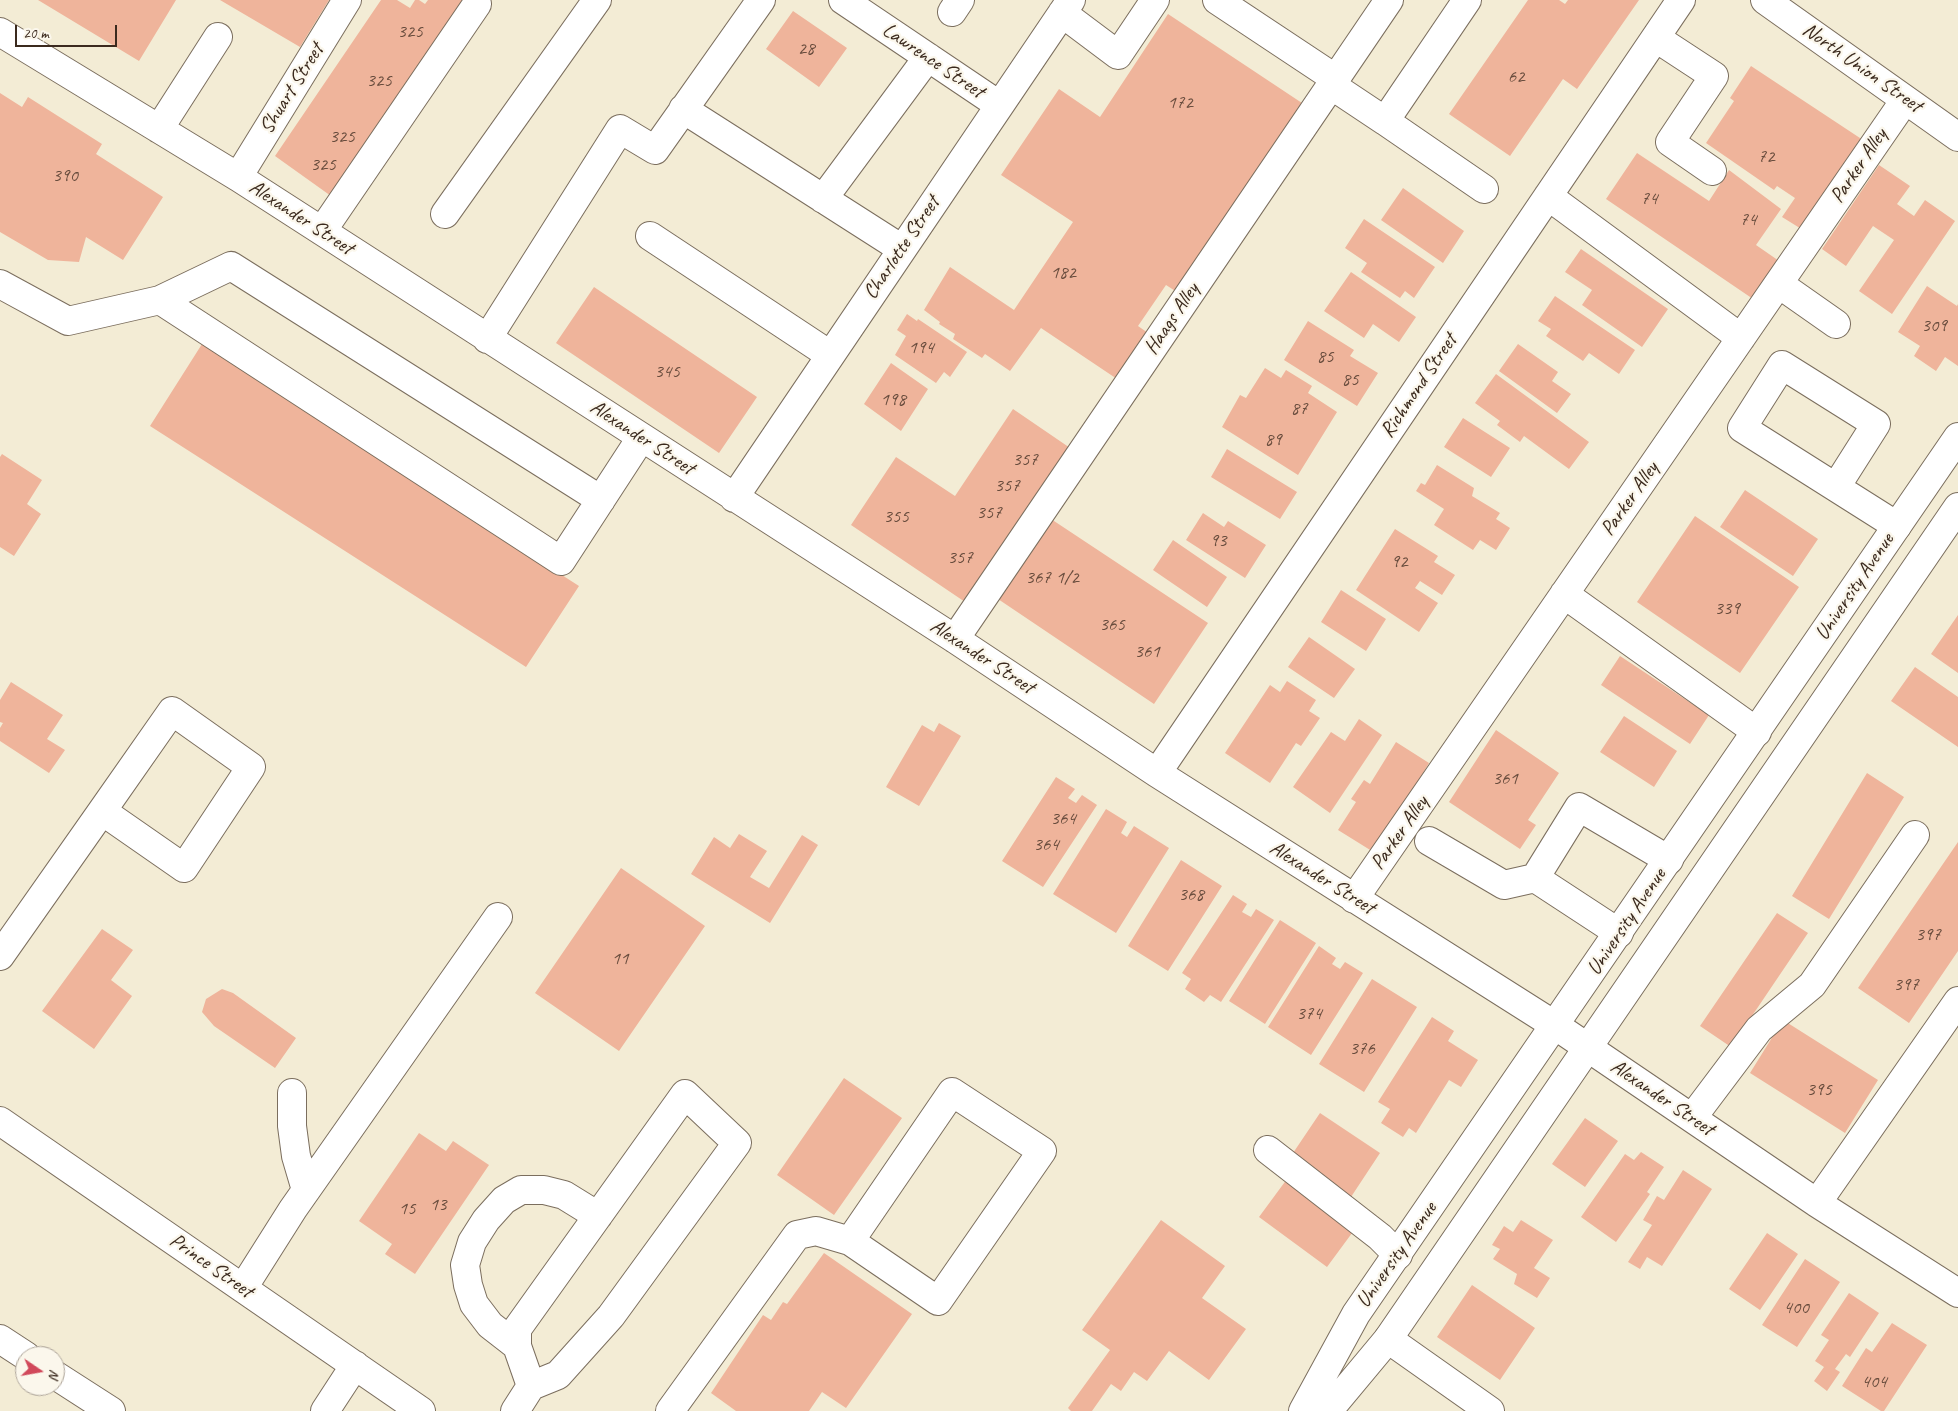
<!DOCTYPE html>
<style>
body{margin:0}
#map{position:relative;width:1958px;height:1411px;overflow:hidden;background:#f3ecd5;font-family:Caveat,sans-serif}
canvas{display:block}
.north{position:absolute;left:15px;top:1346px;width:50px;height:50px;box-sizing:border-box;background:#fbf7ec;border:1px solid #aea59a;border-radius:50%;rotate:102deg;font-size:14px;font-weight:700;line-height:20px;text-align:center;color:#3b2a1e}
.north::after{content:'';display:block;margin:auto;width:18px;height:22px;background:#d1495b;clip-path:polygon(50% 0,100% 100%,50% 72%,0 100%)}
.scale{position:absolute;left:15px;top:25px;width:102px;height:22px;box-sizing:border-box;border:2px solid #3b2a1e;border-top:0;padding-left:6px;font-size:15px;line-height:18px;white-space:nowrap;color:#3b2a1e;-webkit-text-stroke:4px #fbf7ec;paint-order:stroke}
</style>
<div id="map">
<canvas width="1958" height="1411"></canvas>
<div class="north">N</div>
<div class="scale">20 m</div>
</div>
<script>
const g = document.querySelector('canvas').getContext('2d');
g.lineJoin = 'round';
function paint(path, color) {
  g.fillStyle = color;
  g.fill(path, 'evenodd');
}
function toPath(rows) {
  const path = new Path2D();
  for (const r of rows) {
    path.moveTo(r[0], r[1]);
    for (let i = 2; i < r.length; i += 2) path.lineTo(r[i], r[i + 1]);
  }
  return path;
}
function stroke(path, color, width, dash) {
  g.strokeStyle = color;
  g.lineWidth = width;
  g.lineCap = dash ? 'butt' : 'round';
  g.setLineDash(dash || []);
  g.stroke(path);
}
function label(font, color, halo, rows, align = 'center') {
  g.font = font + ' Caveat,sans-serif';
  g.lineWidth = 4.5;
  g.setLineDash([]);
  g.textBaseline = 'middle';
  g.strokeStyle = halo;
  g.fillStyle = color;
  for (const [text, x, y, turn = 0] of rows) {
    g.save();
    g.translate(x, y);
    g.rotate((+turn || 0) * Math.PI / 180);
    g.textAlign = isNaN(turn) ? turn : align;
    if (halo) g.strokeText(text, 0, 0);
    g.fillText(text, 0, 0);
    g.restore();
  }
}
const building = toPath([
 [38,0,176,0,139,61],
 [220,0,329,0,300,47],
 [381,0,397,0,410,8,415,0,419,0,425,4,428,0,466,0,331,196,275,156],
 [1528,0,1559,0,1565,4,1568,0,1639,0,1577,89,1563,79,1510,156,1449,114],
 [793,11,847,48,819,87,766,49],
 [1168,14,1308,107,1183,296,1166,285,1138,326,1151,335,1120,381,1041,328,1010,371,985,354,982,358,953,339,955,334,939,324,940,322,924,310,950,267,1014,310,1073,222,1001,175,1059,89,1100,117],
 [1751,66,1863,140,1803,230,1782,217,1795,198,1777,186,1774,190,1706,143,1734,101,1730,98],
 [0,93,22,107,28,97,102,144,96,154,163,197,123,260,86,237,79,262,48,260,0,232],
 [1637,153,1709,201,1729,170,1781,209,1756,245,1782,263,1756,301,1606,199],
 [1879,165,1910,186,1897,204,1914,216,1925,200,1955,221,1892,314,1859,291,1894,240,1873,226,1846,266,1822,249],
 [1403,188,1464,231,1443,263,1381,220],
 [1364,219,1435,267,1414,298,1405,291,1400,298,1361,272,1367,263,1345,248],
 [1581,249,1668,309,1642,347,1582,305,1592,290,1565,272],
 [1351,272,1416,317,1399,342,1373,324,1364,338,1324,311],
 [1927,286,1957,306,1958,304,1958,366,1945,357,1936,371,1914,356,1920,346,1898,332],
 [594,287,757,397,719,453,556,343],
 [1555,296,1635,350,1619,374,1589,353,1583,361,1546,336,1551,329,1538,321],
 [907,314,917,321,918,319,967,352,950,377,944,372,936,383,895,355,906,336,897,330],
 [1308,321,1354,350,1350,356,1378,373,1357,406,1284,360],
 [202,344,579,586,526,667,150,426],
 [1518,344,1558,372,1552,381,1571,394,1557,413,1499,371],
 [891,363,928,389,901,431,864,404],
 [1265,368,1281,378,1286,370,1312,386,1308,393,1337,412,1298,475,1222,427,1240,395,1246,398],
 [1496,374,1589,442,1569,469,1524,436,1520,442,1497,425,1500,421,1475,403],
 [1013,409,1076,452,971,606,851,525,896,457,955,496],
 [1463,418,1510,448,1491,477,1444,447],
 [1227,449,1297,492,1280,519,1211,477],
 [2,454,42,480,27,504,41,514,14,556,0,547,0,457],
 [1437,465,1474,488,1472,496,1500,513,1496,519,1510,528,1496,550,1480,540,1473,550,1434,525,1444,509,1416,491,1421,483,1425,485],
 [1745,490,1818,539,1793,576,1720,527],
 [1203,513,1224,527,1228,521,1266,545,1245,578,1186,540],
 [1695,516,1799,587,1740,673,1637,602],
 [1051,519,1208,623,1154,704,998,599],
 [1395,529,1438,556,1434,562,1455,575,1442,595,1420,581,1415,588,1438,603,1419,632,1356,590],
 [1173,540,1227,577,1207,607,1153,570],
 [1341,590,1386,619,1366,651,1321,622],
 [1958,615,1958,673,1931,654],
 [1309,637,1355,669,1334,698,1288,667],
 [1620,656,1709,715,1690,744,1601,685],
 [1915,667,1958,697,1958,747,1891,701],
 [1287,681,1316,700,1309,711,1320,718,1301,746,1296,743,1270,783,1225,753,1270,685,1280,692],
 [11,682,63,715,47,739,65,750,49,773,0,741,0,728,3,723,0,722,0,700],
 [1624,716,1677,751,1654,787,1600,752],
 [1359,719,1382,735,1330,813,1293,787,1331,732,1345,741],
 [939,723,961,736,919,806,886,787,922,725,934,732],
 [1496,730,1559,773,1528,820,1536,825,1520,849,1449,802],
 [1396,742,1429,763,1375,853,1338,830,1356,802,1351,799,1364,780,1370,784],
 [1867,773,1904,797,1829,919,1792,896],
 [1056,777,1075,789,1068,798,1076,803,1082,795,1097,805,1043,887,1002,861],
 [1106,809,1127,822,1121,833,1127,837,1134,826,1169,848,1116,933,1053,894],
 [739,834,767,851,750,877,769,888,802,835,818,845,770,923,691,874,714,837,730,848],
 [1958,842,1958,951,1909,1023,1858,988],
 [1181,860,1222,886,1168,971,1128,946],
 [621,868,705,926,619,1051,535,993],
 [1233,895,1247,904,1242,912,1251,917,1256,909,1274,920,1221,1002,1210,995,1204,1002,1185,989,1191,979,1182,973],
 [1777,913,1808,933,1731,1047,1700,1026],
 [1280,920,1316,943,1265,1024,1229,1001],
 [102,929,133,950,111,980,132,996,94,1049,42,1011],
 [1319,946,1336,958,1332,964,1340,969,1345,962,1363,973,1311,1055,1268,1027],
 [1372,979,1417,1007,1364,1092,1319,1064],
 [222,989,233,993,296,1038,275,1068,214,1026,202,1012,206,999],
 [1432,1017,1454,1031,1448,1041,1478,1060,1461,1087,1449,1080,1416,1133,1409,1128,1403,1137,1381,1123,1390,1109,1378,1102],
 [1783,1020,1878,1080,1845,1133,1750,1073],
 [844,1078,902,1118,834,1215,777,1175],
 [1320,1113,1380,1153,1351,1197,1291,1156],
 [1585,1118,1618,1141,1585,1187,1552,1164],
 [419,1133,446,1151,453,1141,489,1165,415,1274,385,1254,392,1244,359,1221],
 [1641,1152,1664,1167,1647,1192,1650,1194,1616,1242,1581,1217,1625,1154,1634,1160],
 [1683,1170,1712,1189,1662,1266,1647,1257,1640,1269,1628,1262,1652,1225,1643,1220,1657,1196,1664,1200],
 [1287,1179,1355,1229,1327,1267,1259,1217],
 [1161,1220,1225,1266,1202,1298,1246,1329,1209,1380,1169,1351,1147,1381,1134,1372,1121,1391,1111,1384,1092,1411,1071,1411,1068,1408,1110,1350,1082,1330],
 [1521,1220,1553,1240,1534,1268,1550,1278,1537,1298,1514,1284,1517,1274,1493,1259,1500,1249,1492,1245,1504,1226,1513,1232],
 [1767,1233,1798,1254,1760,1310,1729,1289],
 [824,1253,912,1314,846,1408,822,1392,809,1411,736,1411,711,1393,763,1315,771,1320,783,1302,787,1304],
 [1805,1259,1840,1282,1797,1347,1762,1325],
 [1472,1285,1535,1328,1500,1380,1437,1337],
 [1849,1293,1879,1313,1850,1357,1846,1354,1835,1369,1840,1372,1827,1391,1814,1381,1824,1367,1815,1361,1829,1340,1821,1335],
 [1892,1323,1927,1345,1884,1411,1881,1411,1842,1386,1866,1348,1872,1352]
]);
const minor = toPath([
 [843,0,999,105],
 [1217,0,1336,79],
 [1467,0,1385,121,1484,189],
 [952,12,960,0],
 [1062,13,1118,55,1155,0],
 [0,32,238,177,955,639,1157,773,1556,1026,1817,1203,1958,1293],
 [1656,38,1714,76,1670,142,1712,171],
 [1331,85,1385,121],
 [683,109,902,249],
 [159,129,218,37],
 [238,177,347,0],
 [1548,196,1741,338],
 [823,199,928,57],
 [445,214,597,0],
 [322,231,477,4],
 [650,236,830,355],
 [0,284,68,321,160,300,231,266,601,500],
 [1779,284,1836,324],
 [160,300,561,561,641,438],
 [487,339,620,129,655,150,761,0],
 [1836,487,1876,424,1782,365,1742,428,1897,526],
 [734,498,1071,0],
 [1564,594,1757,732],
 [955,639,1389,0],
 [1157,773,1681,0],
 [1429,841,1504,885,1535,878],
 [1354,899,1905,100],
 [1619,933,1535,878,1579,807,1669,860],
 [0,956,102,811,172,711,251,767,184,868,102,811],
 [292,1093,292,1126,296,1156,306,1190],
 [1692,1118,1759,1029,1812,985,1915,835],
 [0,1121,421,1411],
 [1268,1150,1380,1237,1398,1255],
 [1817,1203,1958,1001],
 [243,1288,293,1209,498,917],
 [0,1339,26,1356],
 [1388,1339,1490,1411],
 [517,1346,490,1325,474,1304,468,1285,465,1265,472,1242,486,1220,504,1200,521,1190,544,1190,564,1195,598,1216],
 [55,1375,111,1411],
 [325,1411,355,1365],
 [515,1411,531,1386,558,1375,611,1316,737,1143,685,1094,517,1329,517,1346,531,1386],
 [670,1411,797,1235,816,1231,850,1241,938,1301,1042,1151,952,1092,850,1241]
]);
const major = toPath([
 [1765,0,1958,137],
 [1303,1411,1356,1314,1958,437],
 [1328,1411,1388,1339,1958,507]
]);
const numberNames = [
 ["325",410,32],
 ["28",806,49],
 ["62",1516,77],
 ["325",379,81],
 ["172",1180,103],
 ["325",342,137],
 ["72",1766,157],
 ["325",323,165],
 ["390",65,176],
 ["74",1649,199],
 ["74",1748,220],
 ["182",1063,273],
 ["309",1934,326],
 ["194",921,348],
 ["85",1325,357],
 ["345",667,372],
 ["85",1350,380],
 ["198",893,400],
 ["87",1299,409],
 ["89",1273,440],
 ["357",1025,460],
 ["357",1007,486],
 ["357",989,513],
 ["355",896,517],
 ["93",1218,541],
 ["357",960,558],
 ["92",1399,562],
 ["367 1/2",1052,578],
 ["339",1727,609],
 ["365",1112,625],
 ["361",1147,652],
 ["361",1505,779],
 ["364",1063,819],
 ["364",1046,845],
 ["368",1191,895],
 ["397",1928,935],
 ["11",620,959],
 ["397",1906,985],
 ["374",1309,1014],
 ["376",1362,1049],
 ["395",1819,1090],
 ["13",438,1205],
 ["15",407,1209],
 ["400",1796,1308],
 ["404",1874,1382]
];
const streetNames = [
 ["Lawrence Street",933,61,34],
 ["North Union Street",1862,68,35],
 ["Shuart Street",292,89,-58],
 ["Parker Alley",1859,166,-56],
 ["Alexander Street",301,218,33],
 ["Charlotte Street",902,248,-56],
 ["Haags Alley",1172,319,-56],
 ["Richmond Street",1419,386,-56],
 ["Alexander Street",642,438,33],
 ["Parker Alley",1630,499,-55],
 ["University Avenue",1855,587,-56],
 ["Alexander Street",982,657,33],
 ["Parker Alley",1400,833,-55],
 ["Alexander Street",1322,878,32],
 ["University Avenue",1627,922,-56],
 ["Alexander Street",1662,1098,34],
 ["University Avenue",1397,1255,-55],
 ["Prince Street",211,1266,35]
];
paint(building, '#efb49b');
stroke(minor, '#7b6e5e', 30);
stroke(major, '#7b6e5e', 30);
stroke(minor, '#fff', 28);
stroke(major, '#fff', 28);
label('19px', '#684c3d', null, numberNames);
label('21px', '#3b2a1e', '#fbf7ec', streetNames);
</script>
